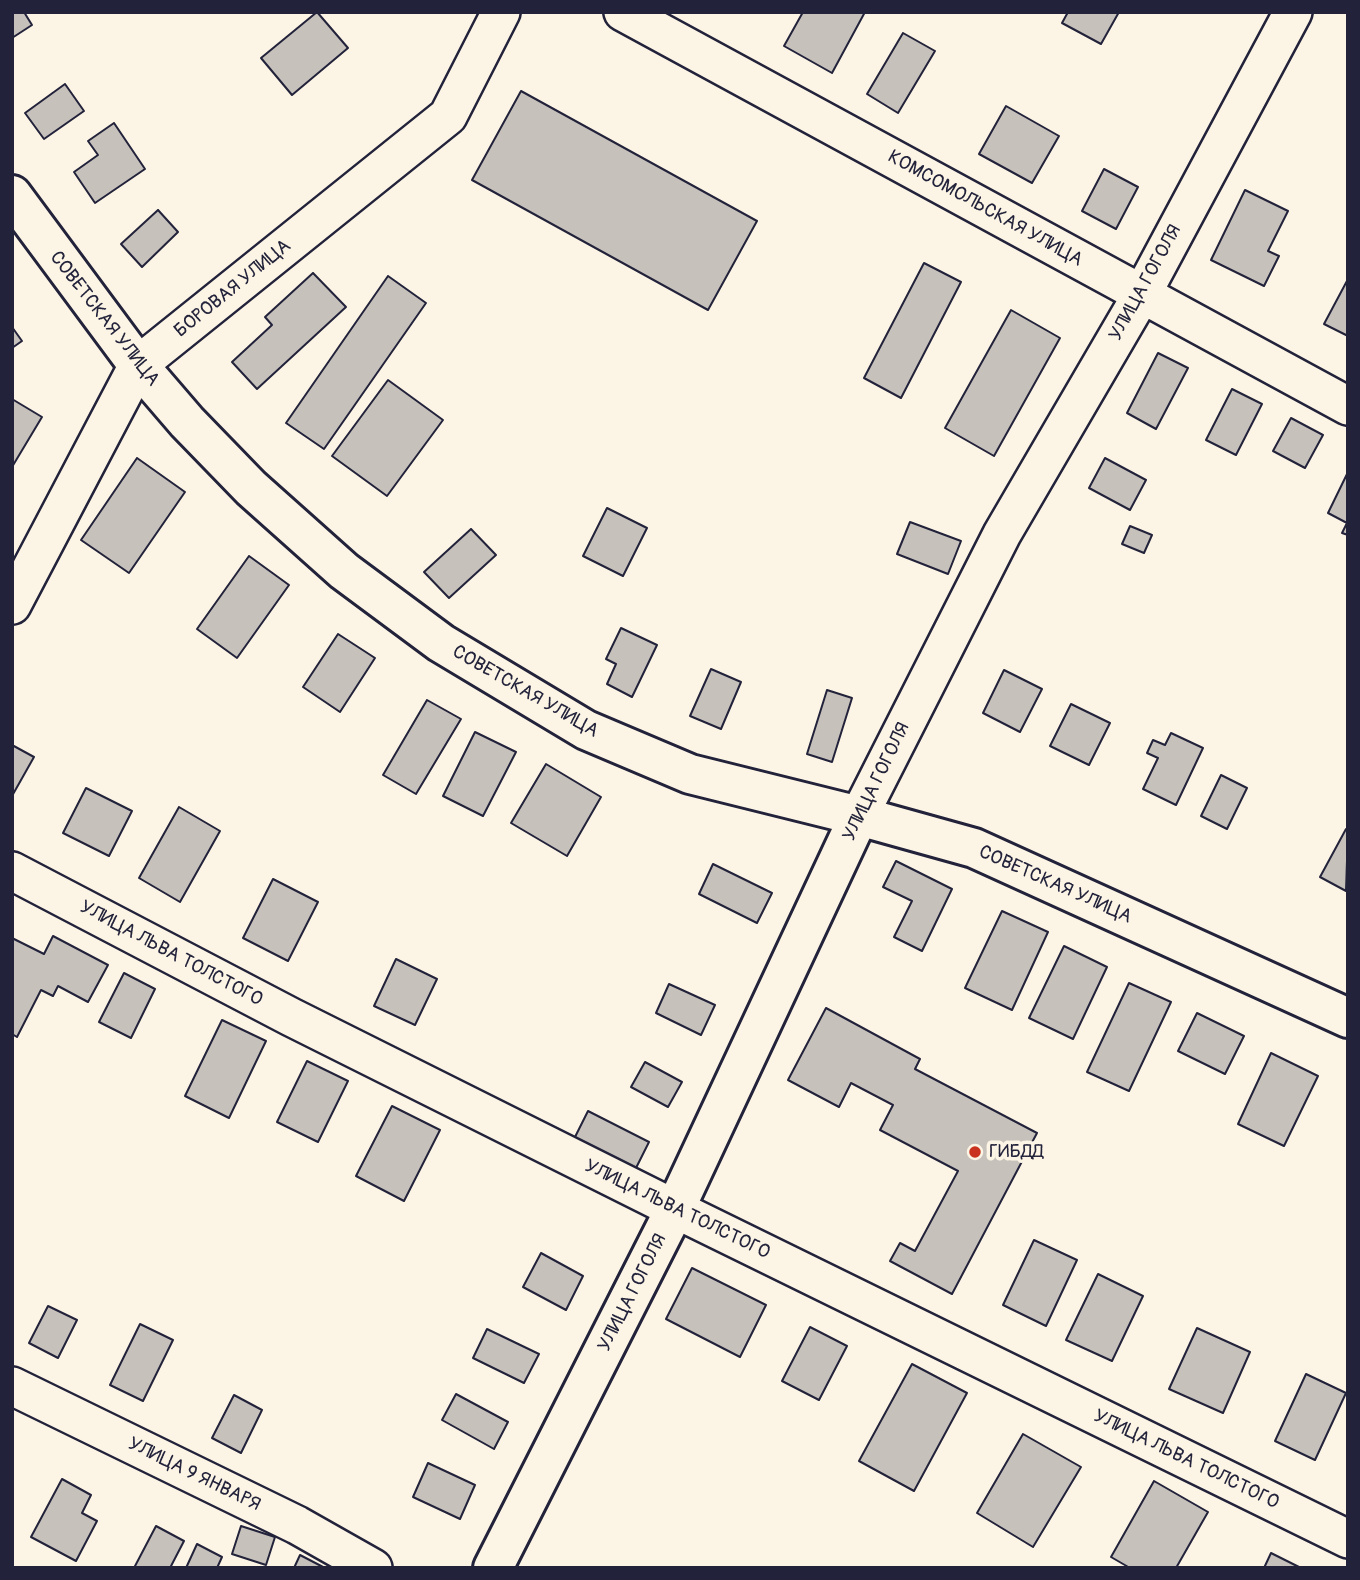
<!DOCTYPE html>
<meta charset="utf-8">
<style>
body{margin:0}
#map{position:relative;width:1360px;height:1580px;overflow:hidden;background:#fcf5e5;font-family:Pangolin,sans-serif}
canvas{display:block}
.frame{position:absolute;inset:0;border:14px solid #22223b;pointer-events:none}
</style>
<div id="map">
<canvas width="1360" height="1580"></canvas>
<div class="frame"></div>
</div>
<script>
const g = document.querySelector('canvas').getContext('2d');
g.lineJoin = 'round';
function paint(path, color) {
  g.fillStyle = color;
  g.fill(path, 'evenodd');
}
function toPath(rows) {
  const path = new Path2D();
  for (const r of rows) {
    path.moveTo(r[0], r[1]);
    for (let i = 2; i < r.length; i += 2) path.lineTo(r[i], r[i + 1]);
  }
  return path;
}
function stroke(path, color, width, dash) {
  g.strokeStyle = color;
  g.lineWidth = width;
  g.lineCap = dash ? 'butt' : 'round';
  g.setLineDash(dash || []);
  g.stroke(path);
}
function label(font, color, halo, rows, align = 'center') {
  g.font = font + ' Pangolin,sans-serif';
  g.lineWidth = 7;
  g.setLineDash([]);
  g.textBaseline = 'middle';
  g.strokeStyle = halo;
  g.fillStyle = color;
  for (const [text, x, y, turn = 0] of rows) {
    g.save();
    g.translate(x, y);
    g.rotate((+turn || 0) * Math.PI / 180);
    g.textAlign = isNaN(turn) ? turn : align;
    if (halo) g.strokeText(text, 0, 0);
    g.fillText(text, 0, 0);
    g.restore();
  }
}
const building = toPath([
 [12,12,24,12,32,25,12,38,12,12],
 [317,12,348,48,292,95,261,58,317,12],
 [803,12,865,12,832,73,784,46,803,12],
 [1068,12,1119,12,1101,44,1062,23,1068,12],
 [903,33,935,51,898,113,867,94,903,33],
 [65,84,84,111,44,139,25,113,65,84],
 [521,91,757,221,708,310,472,180,521,91],
 [1006,106,1059,136,1032,183,979,154,1006,106],
 [114,123,145,169,95,203,74,172,98,155,88,141,114,123],
 [1104,169,1138,187,1116,229,1082,211,1104,169],
 [1245,190,1288,211,1268,251,1279,256,1264,286,1211,260,1245,190],
 [158,210,178,232,142,267,121,244,158,210],
 [924,263,961,282,901,398,864,378,924,263],
 [313,273,346,307,257,389,232,362,272,325,265,317,313,273],
 [388,276,426,303,324,449,286,423,388,276],
 [1348,279,1348,336,1324,324,1348,279],
 [1011,310,1060,338,994,456,945,428,1011,310],
 [12,327,22,341,12,348,12,327],
 [1158,353,1188,368,1156,429,1127,413,1158,353],
 [388,380,443,420,387,496,332,456,388,380],
 [1232,389,1262,404,1236,455,1206,440,1232,389],
 [12,399,42,417,12,467,12,399],
 [1291,418,1323,435,1305,468,1273,451,1291,418],
 [137,458,185,492,129,573,81,540,137,458],
 [1105,458,1146,480,1130,510,1089,488,1105,458],
 [1348,472,1348,535,1342,533,1347,523,1328,513,1348,472],
 [607,508,647,528,623,576,583,556,607,508],
 [910,522,961,541,948,574,897,554,910,522],
 [1130,526,1152,535,1144,553,1122,544,1130,526],
 [471,529,496,555,449,598,424,572,471,529],
 [249,556,289,585,237,658,197,629,249,556],
 [621,628,657,645,632,697,607,684,616,664,606,659,621,628],
 [338,634,375,658,340,712,303,687,338,634],
 [711,669,741,682,721,729,690,716,711,669],
 [1004,670,1042,689,1020,732,983,713,1004,670],
 [827,690,852,698,832,762,807,754,827,690],
 [427,700,461,719,416,794,383,775,427,700],
 [1071,704,1110,723,1089,765,1050,746,1071,704],
 [475,732,516,752,483,816,443,796,475,732],
 [1171,733,1203,748,1176,805,1143,789,1158,758,1147,753,1153,740,1165,745,1171,733],
 [12,745,34,757,12,796,12,745],
 [546,764,601,797,567,856,511,823,546,764],
 [1221,775,1247,788,1227,829,1201,816,1221,775],
 [86,788,132,811,109,856,63,833,86,788],
 [179,807,220,831,180,902,139,878,179,807],
 [1346,829,1348,830,1346,891,1320,877,1346,829],
 [896,861,952,889,922,951,894,937,912,901,883,887,896,861],
 [713,864,772,893,757,923,699,894,713,864],
 [273,879,318,902,288,961,243,938,273,879],
 [1002,911,1048,932,1012,1010,965,988,1002,911],
 [53,936,108,965,88,1002,58,986,53,996,41,990,17,1037,12,1034,12,938,44,954,53,936],
 [1064,946,1107,967,1073,1039,1029,1018,1064,946],
 [396,959,437,979,415,1025,374,1006,396,959],
 [124,973,155,989,131,1038,99,1022,124,973],
 [1129,983,1171,1002,1129,1091,1087,1072,1129,983],
 [669,984,715,1005,701,1035,656,1013,669,984],
 [826,1008,920,1059,915,1069,1037,1133,952,1294,890,1261,900,1243,915,1251,958,1171,880,1130,893,1105,851,1083,839,1107,788,1080,826,1008],
 [1197,1013,1244,1036,1225,1074,1178,1051,1197,1013],
 [222,1020,266,1041,229,1118,185,1096,222,1020],
 [1271,1053,1318,1076,1284,1146,1238,1124,1271,1053],
 [307,1061,348,1081,318,1142,277,1122,307,1061],
 [645,1062,682,1082,668,1107,631,1087,645,1062],
 [392,1106,440,1130,404,1201,356,1176,392,1106],
 [588,1111,649,1142,634,1172,573,1141,588,1111],
 [1034,1240,1077,1260,1046,1326,1003,1305,1034,1240],
 [541,1253,583,1276,566,1310,523,1287,541,1253],
 [692,1268,766,1305,740,1357,666,1319,692,1268],
 [1098,1274,1143,1296,1112,1361,1066,1340,1098,1274],
 [48,1306,77,1320,58,1358,29,1343,48,1306],
 [140,1324,173,1340,143,1401,110,1385,140,1324],
 [810,1327,847,1346,819,1400,782,1381,810,1327],
 [1197,1328,1250,1352,1223,1413,1169,1389,1197,1328],
 [487,1329,539,1354,524,1383,473,1358,487,1329],
 [912,1364,967,1393,914,1491,859,1461,912,1364],
 [1306,1374,1346,1393,1315,1460,1275,1441,1306,1374],
 [456,1394,508,1422,494,1449,442,1420,456,1394],
 [234,1395,262,1410,241,1453,212,1438,234,1395],
 [1023,1434,1081,1467,1033,1547,977,1513,1023,1434],
 [428,1463,475,1485,460,1519,413,1497,428,1463],
 [62,1479,91,1495,82,1513,97,1521,76,1561,31,1537,62,1479],
 [1154,1481,1208,1512,1176,1568,1130,1568,1111,1557,1154,1481],
 [156,1526,184,1541,170,1568,134,1568,156,1526],
 [241,1526,275,1537,266,1565,232,1554,241,1526],
 [197,1544,222,1557,217,1568,186,1568,197,1544],
 [1271,1553,1301,1568,1264,1568,1271,1553],
 [300,1555,325,1568,294,1568,300,1555]
]);
const street = toPath([
 [623,12,1348,406],
 [12,605,138,365,448,116,501,12],
 [859,816,1002,534,1142,294,1293,12],
 [12,871,291,1017,675,1209,1348,1539],
 [12,1386,297,1525,373,1568]
]);
const secondary = toPath([
 [859,816,974,848,1348,1018]
]);
const primary = toPath([
 [12,195,138,365,187,422,251,488,344,571,441,643,586,730,690,774,859,816,675,1209,493,1568]
]);
const markers = [
 [975,1152,7,"#c8321e"]
];
const streetNames = [
 ["КОМСОМОЛЬСКАЯ УЛИЦА",985,209,29],
 ["УЛИЦА ГОГОЛЯ",1146,283,-61],
 ["БОРОВАЯ УЛИЦА",233,289,-39],
 ["СОВЕТСКАЯ УЛИЦА",104,319,52],
 ["СОВЕТСКАЯ УЛИЦА",525,692,30],
 ["УЛИЦА ГОГОЛЯ",877,782,-64],
 ["СОВЕТСКАЯ УЛИЦА",1055,885,24],
 ["УЛИЦА ЛЬВА ТОЛСТОГО",171,954,28],
 ["УЛИЦА ЛЬВА ТОЛСТОГО",677,1210,26],
 ["УЛИЦА ГОГОЛЯ",633,1293,-63],
 ["УЛИЦА ЛЬВА ТОЛСТОГО",1186,1460,26],
 ["УЛИЦА 9 ЯНВАРЯ",194,1475,26]
];
const poiNames = [
 ["ГИБДД",989,1152]
];
paint(building, '#c6c1bb');
stroke(building, '#22223b', 2);
stroke(street, '#22223b', 42);
stroke(secondary, '#22223b', 44);
stroke(primary, '#22223b', 44);
stroke(street, '#fcf5e5', 37);
stroke(secondary, '#fcf5e5', 38);
stroke(primary, '#fcf5e5', 38);
for (const [x, y, r, color] of markers) {
  const dot = new Path2D();
  dot.arc(x, y, r, 0, 2 * Math.PI);
  g.fillStyle = color;
  g.fill(dot);
  stroke(dot, '#fcf5e5', 2.5);
}
label('19px', '#22223b', '#fcf5e5', streetNames);
label('19px', '#22223b', '#fcf5e5', poiNames, 'left');
</script>
